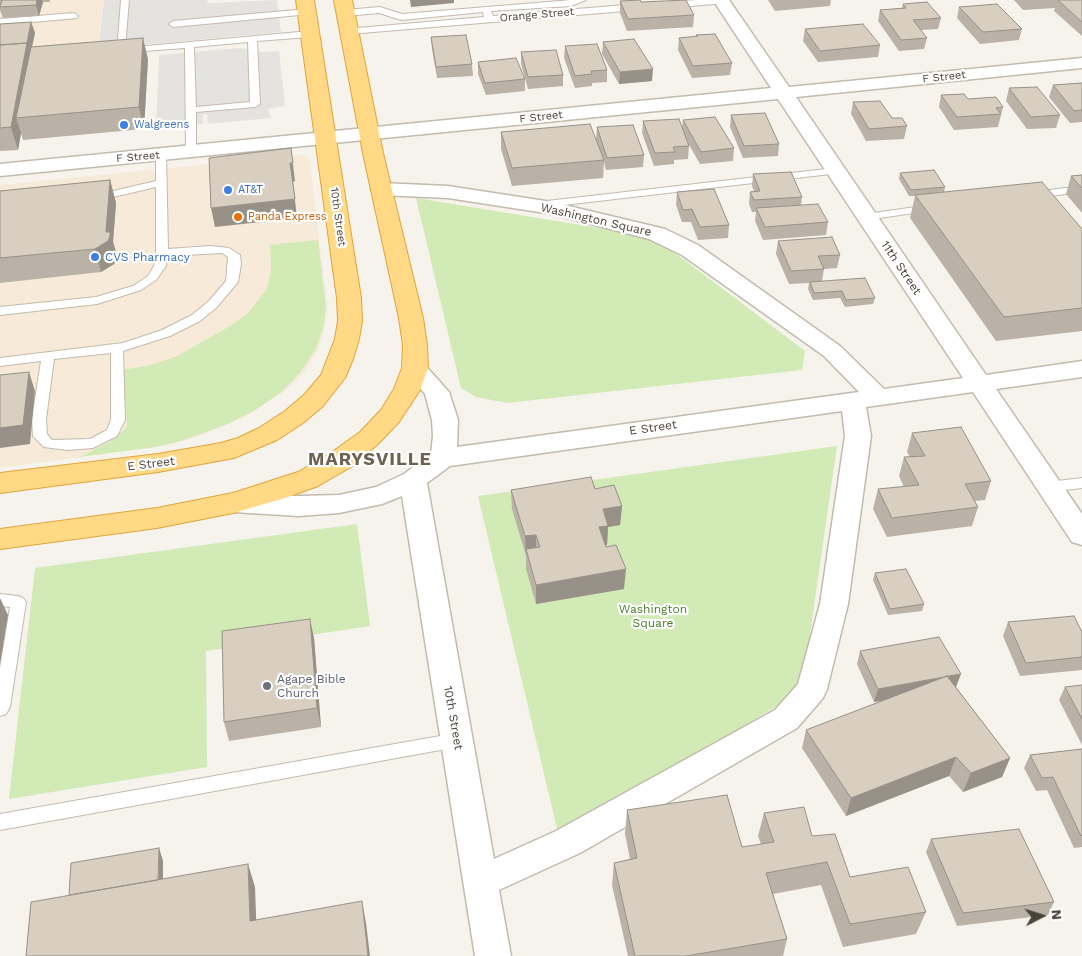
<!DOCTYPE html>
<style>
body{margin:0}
#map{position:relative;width:1082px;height:956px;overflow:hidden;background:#f6f3ec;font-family:"Work Sans",sans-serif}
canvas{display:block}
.north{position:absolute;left:1017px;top:891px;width:50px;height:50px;-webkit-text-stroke:4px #fff;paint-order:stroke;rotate:85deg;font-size:14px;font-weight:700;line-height:20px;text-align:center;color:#4b4439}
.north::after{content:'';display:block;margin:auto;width:18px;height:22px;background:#4b4439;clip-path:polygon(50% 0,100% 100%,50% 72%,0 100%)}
</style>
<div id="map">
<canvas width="1082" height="956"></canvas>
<div class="north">N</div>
</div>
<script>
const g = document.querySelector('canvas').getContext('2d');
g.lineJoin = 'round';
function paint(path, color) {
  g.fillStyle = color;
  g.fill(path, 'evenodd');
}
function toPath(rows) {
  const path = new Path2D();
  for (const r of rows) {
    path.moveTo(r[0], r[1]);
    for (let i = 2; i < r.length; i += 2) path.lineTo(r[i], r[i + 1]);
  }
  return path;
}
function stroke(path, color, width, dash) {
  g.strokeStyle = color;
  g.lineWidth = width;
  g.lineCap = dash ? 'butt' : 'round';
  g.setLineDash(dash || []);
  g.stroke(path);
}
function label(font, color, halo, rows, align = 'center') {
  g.font = font + ' "Work Sans",sans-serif';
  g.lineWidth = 4.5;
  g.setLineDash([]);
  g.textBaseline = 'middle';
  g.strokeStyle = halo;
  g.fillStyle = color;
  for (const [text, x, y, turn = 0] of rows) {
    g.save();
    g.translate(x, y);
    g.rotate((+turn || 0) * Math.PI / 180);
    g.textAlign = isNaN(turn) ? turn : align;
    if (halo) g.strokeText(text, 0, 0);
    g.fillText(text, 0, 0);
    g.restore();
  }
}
const commercial = toPath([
 [0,0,103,0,97,51,0,59],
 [299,155,306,156,310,161,327,307,325,328,317,351,303,374,281,394,245,417,202,435,173,444,141,449,0,468,0,185]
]);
const green = toPath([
 [416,198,654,237,805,351,802,370,507,403,476,397,461,388],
 [318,240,326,307,323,329,315,350,300,373,280,393,255,410,230,423,181,441,156,447,79,457,110,442,123,431,127,425,123,370,151,365,177,356,232,325,248,313,267,289,271,269,270,245],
 [837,446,802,690,622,803,559,837,478,496],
 [357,524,370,626,206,651,207,767,9,799,35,568]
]);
const parking = toPath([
 [104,0,207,0,208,3,277,0,281,32,98,49],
 [239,48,264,52,279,51,285,106,268,109,271,118,208,124,207,114,203,115,203,124,156,129,159,55]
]);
const service = toPath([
 [121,0,129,0,125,48,310,31,314,34,310,37,257,41,260,104,255,107,196,112,196,152,191,155,186,152,185,48,117,53,121,0],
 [248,42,250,102,196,107,194,47,248,42],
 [572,0,586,0,571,6,491,11,493,16,637,4,641,7,637,10,349,34,346,33,346,29,484,17,483,12,401,20,379,13,345,16,341,13,345,10,380,7,402,14,572,0],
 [696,0,729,0,725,3,669,8,665,5,669,2,696,0],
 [307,9,311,12,310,14,173,27,169,24,173,21,307,9],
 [74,13,78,16,77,18,0,25,0,19,74,13],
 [161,152,166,155,168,249,210,246,229,248,240,255,241,264,238,282,217,307,200,321,170,336,123,351,125,420,117,436,93,448,67,450,44,447,33,436,32,419,41,361,0,366,0,358,123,343,162,330,192,315,209,301,226,281,228,257,222,253,167,256,166,266,156,280,141,290,97,304,0,315,0,307,96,297,133,286,148,276,154,266,156,253,156,187,96,201,91,198,92,196,156,181,156,155,161,152],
 [111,353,111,420,107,430,90,439,52,440,47,434,46,419,54,359,111,353],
 [835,168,840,171,839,173,538,208,533,205,538,202,835,168],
 [1082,186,1082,192,1033,198,1028,195,1033,192,1082,186],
 [930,205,934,206,935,208,934,210,866,220,861,217,866,214,930,205],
 [1082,478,1082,488,1049,492,1044,490,1042,487,1044,484,1049,482,1082,478],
 [0,594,18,596,23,598,26,602,10,707,6,714,0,716,0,668,10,607,0,606,0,594],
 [457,733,463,735,465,740,463,745,457,747,0,830,0,814,457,733]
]);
const minor = toPath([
 [713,0,729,0,789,87,1082,58,1082,68,796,97,986,375,1082,361,1082,377,996,389,1082,514,1082,545,1072,542,973,392,866,407,871,436,848,604,827,689,823,698,797,728,580,853,499,890,511,956,475,956,402,496,382,504,339,513,299,516,233,512,224,510,220,503,224,496,233,494,299,496,339,495,376,487,404,474,431,454,433,436,432,420,425,394,403,368,407,363,415,360,423,363,449,392,458,420,457,447,859,392,824,356,682,255,649,239,552,214,448,198,381,195,374,193,371,189,374,185,381,183,448,186,552,202,665,229,698,245,840,346,884,389,963,378,778,99,0,176,0,164,771,88,713,0],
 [842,411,845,436,820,604,798,684,775,710,556,831,494,859,427,483,450,466,842,411]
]);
const trunk = toPath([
 [296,0,314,0,361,298,362,321,359,339,353,359,345,378,323,406,303,423,277,440,234,458,158,472,0,493,0,473,158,454,221,443,238,438,259,428,285,411,305,394,321,375,335,339,338,321,337,298,296,0],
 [334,0,352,0,383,153,423,318,427,345,428,368,420,390,399,422,378,444,351,467,318,486,285,498,233,513,157,528,0,549,0,529,157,508,233,493,298,472,331,453,360,432,381,410,394,389,402,368,403,345,399,318,363,153,334,0]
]);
const wall = toPath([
 [0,0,50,0,50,2,43,2,39,16,3,18,0,10,0,11],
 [768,0,831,0,830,6,775,11],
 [1014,0,1082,0,1082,36,1054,11,1055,8,1023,10],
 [620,1,641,2,694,15,693,27,627,31,620,13],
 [903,4,941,18,938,29,921,30,927,38,924,49,899,51,878,21,880,10,902,8],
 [959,7,1022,29,1019,40,980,44,957,18],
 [31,22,35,33,32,47,148,59,144,129,23,140,21,133,18,150,0,151,0,24],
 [805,29,880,45,878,57,818,62,803,41],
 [696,35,732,63,730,75,692,78,678,50,679,38,696,37],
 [431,37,472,64,473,76,437,78,432,49],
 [603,42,652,81,619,84,602,54],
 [565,46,607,70,607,82,592,83,592,86,575,88,564,58],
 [521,52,563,75,563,86,528,89,521,64],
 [478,62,525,79,525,91,486,95,478,74],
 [1082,83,1082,122,1070,123,1049,97,1053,85],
 [1009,88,1060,115,1056,128,1027,129,1006,101],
 [941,95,968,99,1003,107,998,127,954,130,939,107],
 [853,102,892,118,907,126,904,139,866,141,851,114],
 [731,115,779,144,778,156,743,158,730,127],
 [683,120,734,148,733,161,700,164,688,143,689,146,688,159,674,160,674,164,654,166,642,133,643,121,682,128],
 [597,127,644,155,643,167,606,170,604,162,603,178,512,186,501,149,501,132,599,149,596,139],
 [900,173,945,187,944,192,1082,229,1082,331,996,341,910,218,915,196,909,196,899,179],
 [753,174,802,197,801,205,828,222,826,235,763,240,755,221,756,212,752,212,749,204,750,192,754,191,752,186],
 [1082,175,1082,213,1066,194,1071,176],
 [110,180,116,203,113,242,117,255,116,260,114,264,101,272,0,283,0,191],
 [677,192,729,225,728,238,698,240,691,222,682,222,676,205],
 [778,241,840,255,837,268,824,269,822,281,875,298,873,304,845,307,840,298,813,300,808,289,809,283,789,284,776,254],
 [912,433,991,481,985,500,975,501,978,507,972,526,887,537,873,509,878,489,904,487,899,476,904,457,910,457,907,452],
 [595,489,622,506,620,525,608,527,607,545,605,545,624,589,536,604,526,569,526,556,512,509,511,490],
 [875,573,924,604,922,611,888,615,873,580],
 [1008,622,1082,632,1082,670,1020,676,1003,636],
 [314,638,321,727,229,741,224,722],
 [860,651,956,687,1010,758,1002,777,963,792,949,776,846,816,802,748,806,730,881,701,874,702,857,664],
 [1082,685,1082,745,1059,700,1065,687],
 [1082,749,1082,847,1074,848,1047,790,1036,791,1024,768,1030,755],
 [627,810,742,847,761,844,758,836,764,813,812,836,850,877,926,912,916,934,843,947,821,885,773,894,787,939,783,956,628,956,612,885,614,863,630,859,625,834],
 [931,839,1054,902,1048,915,957,926,926,852]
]);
const shadedWall = toPath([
 [37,0,42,0,43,2,39,16,36,5],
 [410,0,454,0,454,3,411,7],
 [31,22,35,33,16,118,21,133,18,150,11,127],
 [143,38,148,59,144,129,139,107],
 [653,69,652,81,619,84,620,72],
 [291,148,295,181,293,182,297,218,215,227,211,208,290,163],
 [110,180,116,203,113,242,117,255,116,260,114,264,101,272,95,249],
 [29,372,35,391,30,444,0,448,0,428],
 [622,506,620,525,608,527,607,545,599,547,599,527,603,509],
 [536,535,536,554,526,549,526,556,525,536],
 [626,569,624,589,536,604,536,585],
 [0,598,8,615,0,664],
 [310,619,314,638,321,727,317,708],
 [961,674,956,687,874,702,878,689],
 [956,757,949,776,846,816,851,798],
 [1010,758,1002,777,963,792,971,773],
 [159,848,163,861,163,903,158,890],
 [248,864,255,887,257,943,250,921],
 [362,901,366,923,370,956,368,956]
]);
const building = toPath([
 [2,0,37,0,36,5,0,7,2,0],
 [640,0,641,2,686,0,694,15,628,19,620,1,640,0],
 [1058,0,1082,0,1082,22,1058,0],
 [927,2,941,18,913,20,927,38,901,40,880,10,906,8,903,4,927,2],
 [997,4,1022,29,983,32,959,7,997,4],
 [31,22,27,43,0,45,0,24,31,22],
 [863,24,880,45,820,51,805,29,863,24],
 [715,34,732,63,693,66,679,38,698,36,696,35,715,34],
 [466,35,472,64,436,67,431,37,466,35],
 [143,38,139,107,16,118,31,47,143,38],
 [634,39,653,69,620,72,603,42,634,39],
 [27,43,11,127,0,128,0,45,27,43],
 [597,44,607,70,591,71,592,74,575,76,565,46,597,44],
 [556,50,563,75,528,77,521,52,556,50],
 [516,58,525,79,485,83,478,62,516,58],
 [1082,83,1082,110,1074,111,1053,85,1082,83],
 [1037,87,1060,115,1031,117,1009,88,1037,87],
 [964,94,968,99,996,97,1003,107,996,108,1001,114,957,117,941,95,964,94],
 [880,101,892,118,902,118,907,126,869,129,853,102,880,101],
 [765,113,779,144,744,146,731,115,765,113],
 [715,117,734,148,701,152,683,120,715,117],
 [679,119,689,146,673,147,675,152,655,153,643,121,679,119],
 [590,124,604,160,512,168,501,132,590,124],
 [633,125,644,155,607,158,597,127,633,125],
 [291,148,293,163,290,163,295,199,211,208,209,158,291,148],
 [934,170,945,187,911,190,900,173,934,170],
 [791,172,802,197,754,200,750,192,760,191,753,174,791,172],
 [1082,175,1082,188,1071,176,1082,175],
 [110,180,106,232,110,232,110,236,108,241,95,249,0,258,0,191,110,180],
 [1042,182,1082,229,1082,308,1004,317,915,195,1042,182],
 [714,189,729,225,700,227,692,209,683,210,677,192,714,189],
 [818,204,828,222,765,227,756,208,818,204],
 [832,237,840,255,818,256,824,269,791,271,778,241,832,237],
 [865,278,875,298,846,300,842,291,814,293,810,282,865,278],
 [29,372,23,425,0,428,0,375,29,372],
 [961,427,991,481,965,484,978,507,892,518,878,489,919,485,904,457,925,456,912,433,961,427],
 [591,477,595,489,614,485,622,506,603,509,608,526,599,527,606,547,616,545,626,569,536,585,526,549,540,547,536,535,525,536,511,490,591,477],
 [906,569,924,604,890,609,875,573,906,569],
 [1074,616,1082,632,1082,657,1026,663,1008,622,1074,616],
 [310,619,317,708,224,722,222,631,310,619],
 [939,637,961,674,948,676,947,676,944,677,878,689,860,651,939,637],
 [947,676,1010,758,971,773,956,757,851,798,806,730,947,676],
 [1082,685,1082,719,1065,687,1082,685],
 [1082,749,1082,835,1081,836,1053,777,1042,778,1030,755,1082,749],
 [727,795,742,847,774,842,764,813,804,807,812,836,835,834,850,877,908,867,926,912,850,924,827,862,766,873,787,939,686,956,635,956,614,863,637,858,627,810,727,795],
 [1019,829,1054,902,963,913,931,839,1019,829],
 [159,848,158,880,69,895,71,863,159,848],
 [248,864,250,921,362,901,368,956,26,956,31,902,248,864]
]);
const markers = [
 [124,125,5,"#3f7fe0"],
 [228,190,5,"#3f7fe0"],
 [238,217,5,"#e8710a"],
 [95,257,5,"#3f7fe0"],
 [267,686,5,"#6b7280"]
];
const farStreetnames = [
 ["Orange Street",537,15,-5],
 ["F Street",944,77,-6],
 ["F Street",541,117,-6],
 ["F Street",138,157,-5],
 ["10th Street",338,217,82]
];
const farShopnames = [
 ["Walgreens",134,125],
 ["AT&T",238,190]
];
const farFoodnames = [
 ["Panda Express",248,217]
];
const streetNames = [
 ["Washington Square",596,220,13],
 ["11th Street",901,268,56],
 ["E Street",653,428,-8],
 ["E Street",151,464,-7],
 ["10th Street",453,718,80]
];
const shopNames = [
 ["CVS Pharmacy",105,257]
];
const parkNames = [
 ["Washington",653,609],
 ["Square",653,623]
];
const worshipNames = [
 ["Agape Bible",277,679],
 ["Church",277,693]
];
const districtNames = [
 ["MARYSVILLE",370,460]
];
paint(commercial, '#f7ead8');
paint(green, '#d2eab5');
paint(parking, '#e5e3e0');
stroke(service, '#c2bbae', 2);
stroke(minor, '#c2bbae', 3);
stroke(trunk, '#e0a43c', 2);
paint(service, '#fff');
paint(minor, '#fff');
paint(trunk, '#ffd985');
paint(wall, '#bab2a6');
paint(shadedWall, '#979187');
paint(building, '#d8cfc1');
stroke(building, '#979187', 1);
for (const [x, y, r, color] of markers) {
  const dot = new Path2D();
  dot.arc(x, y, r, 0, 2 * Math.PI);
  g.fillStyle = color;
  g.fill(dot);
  stroke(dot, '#fff', 2);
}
label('11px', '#4b4439', '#fff', farStreetnames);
label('11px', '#366cbe', '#fff', farShopnames, 'left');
label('11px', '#c56008', '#fff', farFoodnames, 'left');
label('12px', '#4b4439', '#fff', streetNames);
label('12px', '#366cbe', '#fff', shopNames, 'left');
label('12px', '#4a7f2a', '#fff', parkNames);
label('12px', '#5b616d', '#fff', worshipNames, 'left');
g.letterSpacing = '1px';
label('bold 18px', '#6e6250', '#fff', districtNames);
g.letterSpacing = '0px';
</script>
